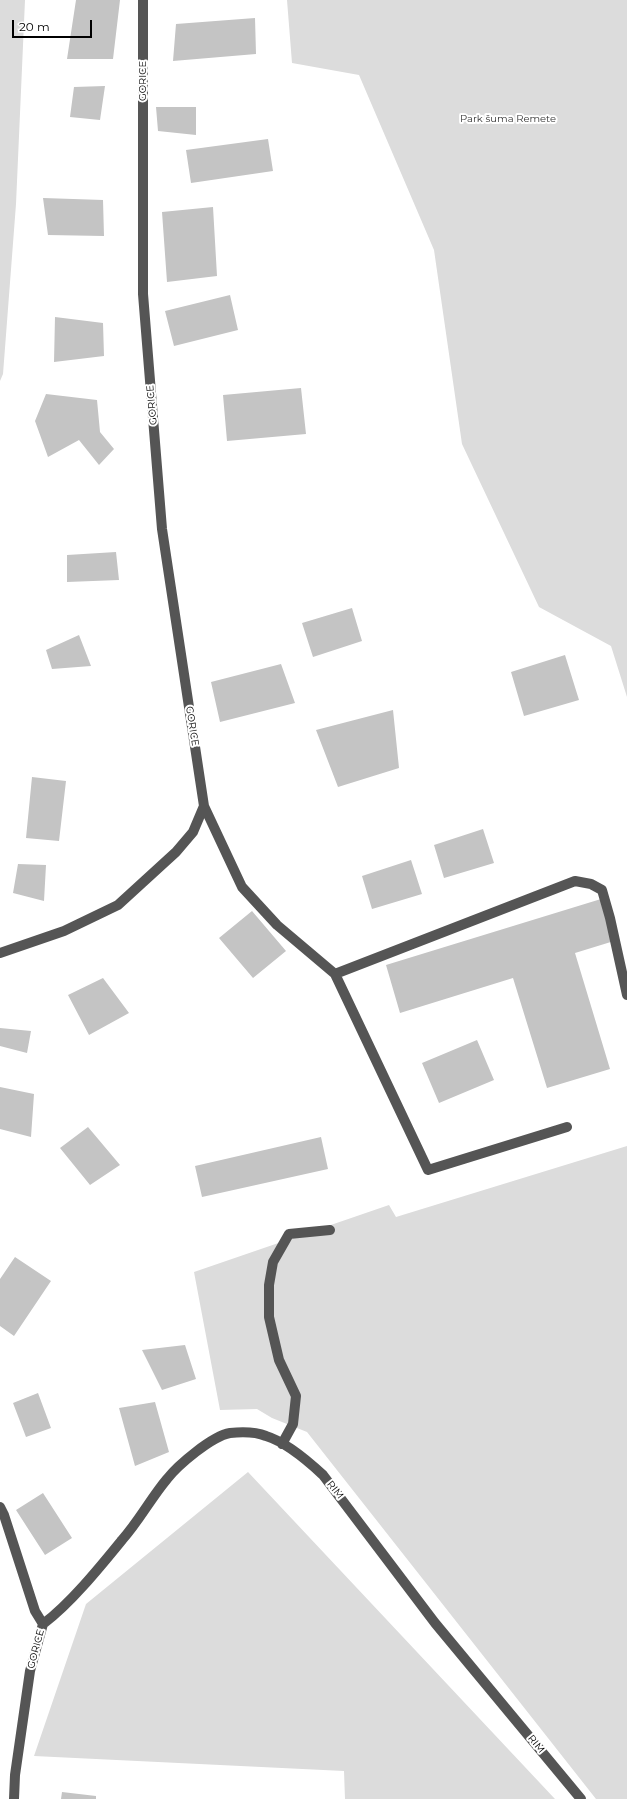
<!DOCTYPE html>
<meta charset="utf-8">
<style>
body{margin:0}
#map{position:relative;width:627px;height:1799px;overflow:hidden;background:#fff;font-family:Montserrat,sans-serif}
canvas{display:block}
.scale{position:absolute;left:12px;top:20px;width:80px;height:18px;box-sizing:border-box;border:2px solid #000;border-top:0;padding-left:5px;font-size:12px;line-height:14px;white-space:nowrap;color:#000;-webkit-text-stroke:3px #fff;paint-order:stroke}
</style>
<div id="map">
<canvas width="627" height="1799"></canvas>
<div class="scale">20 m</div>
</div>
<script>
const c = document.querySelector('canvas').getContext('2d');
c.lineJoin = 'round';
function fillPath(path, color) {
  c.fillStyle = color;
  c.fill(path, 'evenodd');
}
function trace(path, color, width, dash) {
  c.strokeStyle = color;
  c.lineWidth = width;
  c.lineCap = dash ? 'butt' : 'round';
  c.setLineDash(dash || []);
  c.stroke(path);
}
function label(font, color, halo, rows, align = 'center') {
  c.font = font + ' Montserrat,sans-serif';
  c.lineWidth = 4;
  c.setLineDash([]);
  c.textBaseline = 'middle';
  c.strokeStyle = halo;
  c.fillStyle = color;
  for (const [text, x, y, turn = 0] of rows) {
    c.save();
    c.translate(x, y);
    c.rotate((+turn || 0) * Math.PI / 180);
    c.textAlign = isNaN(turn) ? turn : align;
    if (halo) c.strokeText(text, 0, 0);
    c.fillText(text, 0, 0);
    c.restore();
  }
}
const green = new Path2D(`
 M0,0H25L16,204L3,374L0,381Z
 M287,0H627V697L611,646L539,607L462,444L434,250L359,75L292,63Z
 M627,1146V1799H596L307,1432L272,1418L257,1409L220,1410L194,1272L389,1205L396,1217Z
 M248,1472L555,1799H345L344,1771L34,1756L86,1604Z`);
const building = new Path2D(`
 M76,0H120L113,59H67Z
 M255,18L256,54L173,61L176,24Z
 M105,86L100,120L70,117L74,87Z
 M156,107H196V135L158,131Z
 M268,139L273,171L191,183L186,150Z
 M43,198L103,200L104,236L48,235Z
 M213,207L217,276L167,282L162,212Z
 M230,295L238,330L174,346L165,311Z
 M55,317L103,323L104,356L54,362Z
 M301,388L306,434L227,441L223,395Z
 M46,394L97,400L100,432L114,449L99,465L79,440L48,457L35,421Z
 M116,552L119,580L67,582V555Z
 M352,608L362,641L313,657L302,623Z
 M79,635L91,666L52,669L46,650Z
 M565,655L579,700L524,716L511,672Z
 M281,664L295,703L220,722L211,682Z
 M393,710L399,768L338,787L316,730Z
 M32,777L66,781L59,841L26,838Z
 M483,829L494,863L444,878L434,845Z
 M411,860L422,894L372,909L362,876Z
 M18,864L46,865L44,901L13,893Z
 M601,899L614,941L575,953L610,1069L547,1088L513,978L400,1013L386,965Z
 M252,911L286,951L253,978L219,938Z
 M103,978L129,1013L89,1035L68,995Z
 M0,1028L31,1031L27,1053L0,1046Z
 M477,1040L494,1080L439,1103L422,1063Z
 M0,1087L34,1094L31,1137L0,1129Z
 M88,1127L120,1165L90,1185L60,1148Z
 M321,1137L328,1169L202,1197L195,1166Z
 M15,1257L51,1281L14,1336L0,1326V1279Z
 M185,1345L196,1379L162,1390L142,1350Z
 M38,1393L51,1428L26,1437L13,1403Z
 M155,1402L169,1452L135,1466L119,1408Z
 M43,1493L72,1538L45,1555L16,1510Z
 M62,1792L96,1796V1799H61Z`);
const minor = new Path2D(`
 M204,806L242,887L277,925L335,974L428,1170L567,1127
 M0,953L64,931L118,905L176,852L193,832L204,806L162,529L143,294V0
 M335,974L575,881L591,884L602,890L610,918L627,995
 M282,1444L293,1424L296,1396L279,1360L269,1317V1285L273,1262L289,1234L330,1230
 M0,1507L4,1515L35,1611L43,1624L30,1671L15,1775L14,1799
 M43,1624C70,1604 100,1567 122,1540C139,1521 151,1498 167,1479C178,1465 212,1436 230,1433C240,1432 256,1432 266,1436C286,1442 308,1461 323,1475L435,1623L581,1799`);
const streetNames = [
 ["GORICE",143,81,-90],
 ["GORICE",152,405,-95],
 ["GORICE",192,726,81],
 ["RIM",335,1490,52],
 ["GORICE",36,1649,-75],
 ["RIM",536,1744,50]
];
const parkNames = [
 ["Park šuma Remete",508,119]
];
fillPath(green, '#dcdcdc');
fillPath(building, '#c4c4c4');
trace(minor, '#555', 10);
label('10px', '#000', '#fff', streetNames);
label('10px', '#333', '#fff', parkNames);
</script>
